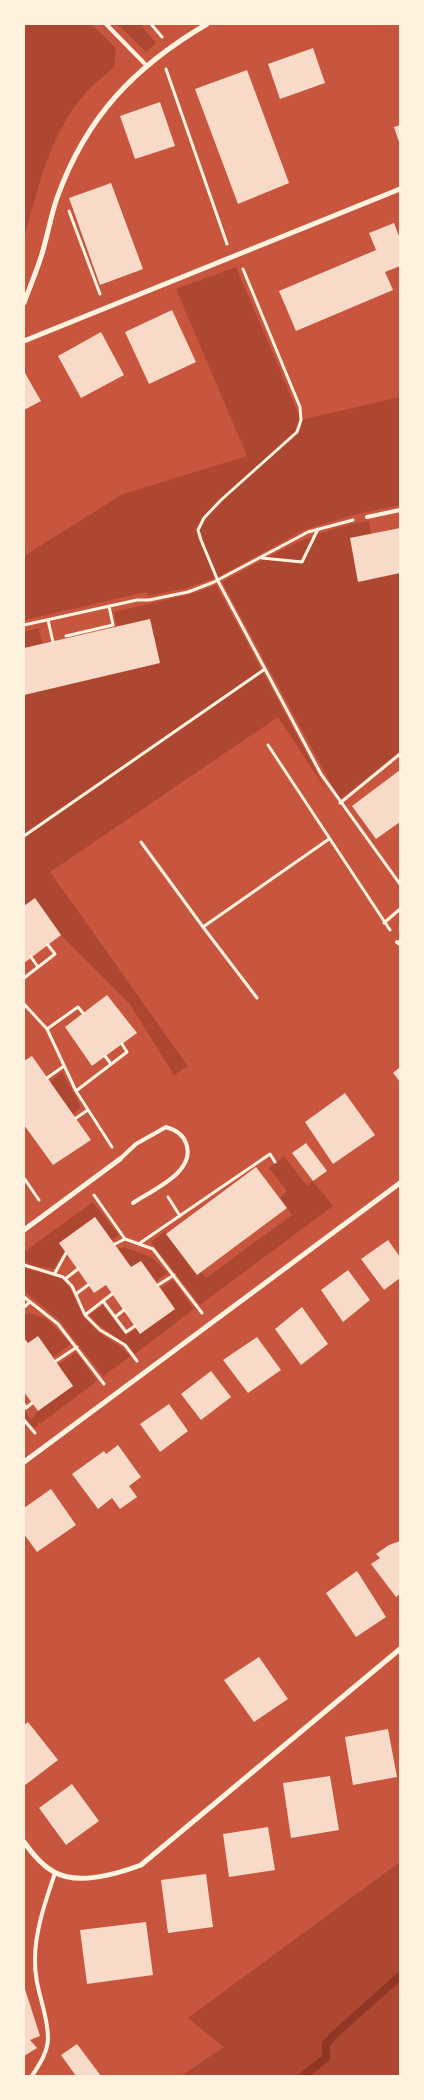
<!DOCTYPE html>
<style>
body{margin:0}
#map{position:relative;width:424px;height:2100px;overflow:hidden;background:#c8553d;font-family:Manrope,sans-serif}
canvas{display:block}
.frame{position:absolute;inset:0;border:25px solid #fff3e0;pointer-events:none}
</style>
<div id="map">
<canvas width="424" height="2100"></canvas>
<div class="frame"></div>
</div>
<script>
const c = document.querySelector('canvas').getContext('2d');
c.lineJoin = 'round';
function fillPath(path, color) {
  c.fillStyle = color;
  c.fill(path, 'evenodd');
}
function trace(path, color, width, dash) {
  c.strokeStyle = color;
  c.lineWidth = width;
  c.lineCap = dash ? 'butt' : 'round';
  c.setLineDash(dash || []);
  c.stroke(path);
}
const green = new Path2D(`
 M24,24H91L116,48L114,67C104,76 92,85 83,96C49,136 38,189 24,238Z
 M117,24H140L156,43L146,52Z
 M236,267L301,420L400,397V505L353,515L306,529L220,576L187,588L148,596L146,592L24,620V556L123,494L247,456L176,289Z
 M369,521L371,533L350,538L358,581L400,573V751L340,800L222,582C273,555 310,530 369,521Z
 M216,585L328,793L278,717L50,872L188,1066L174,1075L129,1003L61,935L35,898L24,906V695L160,663L150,619L117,626L114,612L195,593Z
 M38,628L43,644L24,648V632Z
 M62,1072L81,1107L73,1114L50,1082Z
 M284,1156L307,1186L313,1181L333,1206L200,1305L151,1242L165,1231L197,1275L201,1272L206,1278L292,1215L280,1198L287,1191L269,1168Z
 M93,1202L119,1235L111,1240L95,1217L59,1243L65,1251L53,1269L31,1265L24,1261V1252Z
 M124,1247L151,1257L168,1273L156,1281L141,1261L131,1267L118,1249Z
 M24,1267C35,1273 49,1271 60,1278C75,1288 77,1310 89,1323C101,1337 119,1343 131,1356L103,1376L60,1321L24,1291Z
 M173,1280L194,1309L135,1354C122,1337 102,1331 89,1315L103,1305L126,1336L137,1328L140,1333L175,1309L161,1288Z
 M29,1313L46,1318L71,1344L53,1357L38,1336L28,1343L24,1338V1315Z
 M76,1352L97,1381L41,1423H37L38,1425L34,1428L24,1417V1409L32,1421C33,1410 64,1393 73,1386L58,1365Z
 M400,1862V2076H181L224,2047L188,2018Z`);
const stream = new Path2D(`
 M303,2076L326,2058V2044L334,2035L400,1976`);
const building = new Path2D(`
 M313,48L325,83L280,99L268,64Z
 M247,70L289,183L238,204L195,89Z
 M160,102L175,146L135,159L120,116Z
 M400,125V145L394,127Z
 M111,183L143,269L100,285L69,198Z
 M394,223L400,239V266L385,272L393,290L296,331L279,291L376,250L369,233Z
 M172,310L196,362L149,384L125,332Z
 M101,332L124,375L81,398L58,356Z
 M25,373L41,401L24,410V374Z
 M400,528V573L358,582L350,538Z
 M150,619L160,663L24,695V648Z
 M400,770V822L376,839L352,806Z
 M35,898L61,935L24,963V906Z
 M107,995L137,1033L92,1066L65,1027Z
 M32,1056L91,1140L53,1165L24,1125V1061Z
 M400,1067V1082L393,1073Z
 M345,1093L375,1135L333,1164L305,1122Z
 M306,1143L327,1171L313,1181L292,1153Z
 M256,1167L287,1208L197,1275L166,1234Z
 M95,1217L131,1267L141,1261L175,1309L140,1334L106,1285L94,1293L59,1243Z
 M388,1240L400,1257V1278L384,1290L361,1259Z
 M348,1270L370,1300L343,1322L321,1290Z
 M302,1307L328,1344L301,1365L275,1329Z
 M38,1336L73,1386L38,1411L24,1392V1338L28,1343Z
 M257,1337L281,1370L248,1393L223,1360Z
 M211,1371L231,1397L201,1420L181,1394Z
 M169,1404L188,1431L160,1452L140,1424Z
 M118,1445L141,1477L129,1486L137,1497L120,1509L112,1498L98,1509L72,1474L104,1451L106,1454Z
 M51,1489L76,1525L37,1552L24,1534V1508Z
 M400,1541V1594L396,1597L371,1564L380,1558L376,1554L389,1545Z
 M357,1571L386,1617L356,1637L326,1593Z
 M259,1657L288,1699L254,1722L224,1680Z
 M28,1722L58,1760L24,1786V1725Z
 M388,1729L397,1777L353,1785L345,1737Z
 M330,1776L339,1830L291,1838L283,1783Z
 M72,1784L99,1821L66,1845L39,1808Z
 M268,1827L275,1870L229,1877L223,1834Z
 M206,1874L213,1927L168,1933L161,1880Z
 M146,1922L153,1975L87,1984L80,1930Z
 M24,1986L40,2036L30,2040L37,2048L24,2056Z
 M77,2044L101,2076H76L61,2055Z`);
const path = new Path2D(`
 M151,24L162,37
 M166,69L227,244
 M69,211L100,294
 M243,269L300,407L301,420L297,432L221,500L204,518L198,530L201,540L218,581L321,774L400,884
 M262,558L302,562L318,529
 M48,620L53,642
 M24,625L137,600H149L188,592L214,582L308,532L353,520
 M66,636L113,625L109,606
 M268,745L390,930
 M340,803L400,754
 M24,836L265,669
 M141,842L203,927
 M384,923L400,909
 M31,957L38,967
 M24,978L55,954L48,945
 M257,998L203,927L329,839
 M24,1004L47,1029L76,1091L112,1147
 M47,1029L78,1007L83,1013
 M105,1056L111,1064
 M47,1078L64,1066
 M76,1091L127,1052L122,1044
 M76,1118L88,1110
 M24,1178L39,1200
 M94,1195L125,1239L153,1249L202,1313
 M168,1197L180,1216
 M140,1243L270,1154L275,1162
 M115,1244L125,1239
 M24,1265L63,1277L72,1286L85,1315L100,1330L125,1345L137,1361
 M55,1273L66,1253
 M65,1279L78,1269
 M158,1285L174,1275
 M76,1294L88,1285
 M24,1297L58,1324L104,1384
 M103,1301L126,1332L135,1326
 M24,1307L30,1302
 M85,1315L112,1294
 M115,1317L124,1310
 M56,1361L77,1347
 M24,1404L26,1408L32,1403
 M24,1420L35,1433`);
const service = new Path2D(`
 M106,24L146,65
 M367,517L400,510
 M397,942L400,944
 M120,1159L136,1144L166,1127C176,1130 183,1134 186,1143C197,1172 152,1190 133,1203
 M32,2076C39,2065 48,2052 48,2038C48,2012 34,1988 35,1959C35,1930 46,1900 55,1873`);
const minor = new Path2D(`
 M24,303C29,289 35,275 40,260C47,240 50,218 57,198C86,117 134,67 207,24
 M24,341L400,189
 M24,1230L120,1159
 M24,1462L400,1183
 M24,1842C31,1852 43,1866 54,1872C79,1886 117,1874 141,1865L400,1649`);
fillPath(green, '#ae4732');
trace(stream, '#8f3625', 8);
fillPath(building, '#f7dbc8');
trace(path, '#fff3e0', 3);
trace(service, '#fff3e0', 4);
trace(minor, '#fff3e0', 5);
</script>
